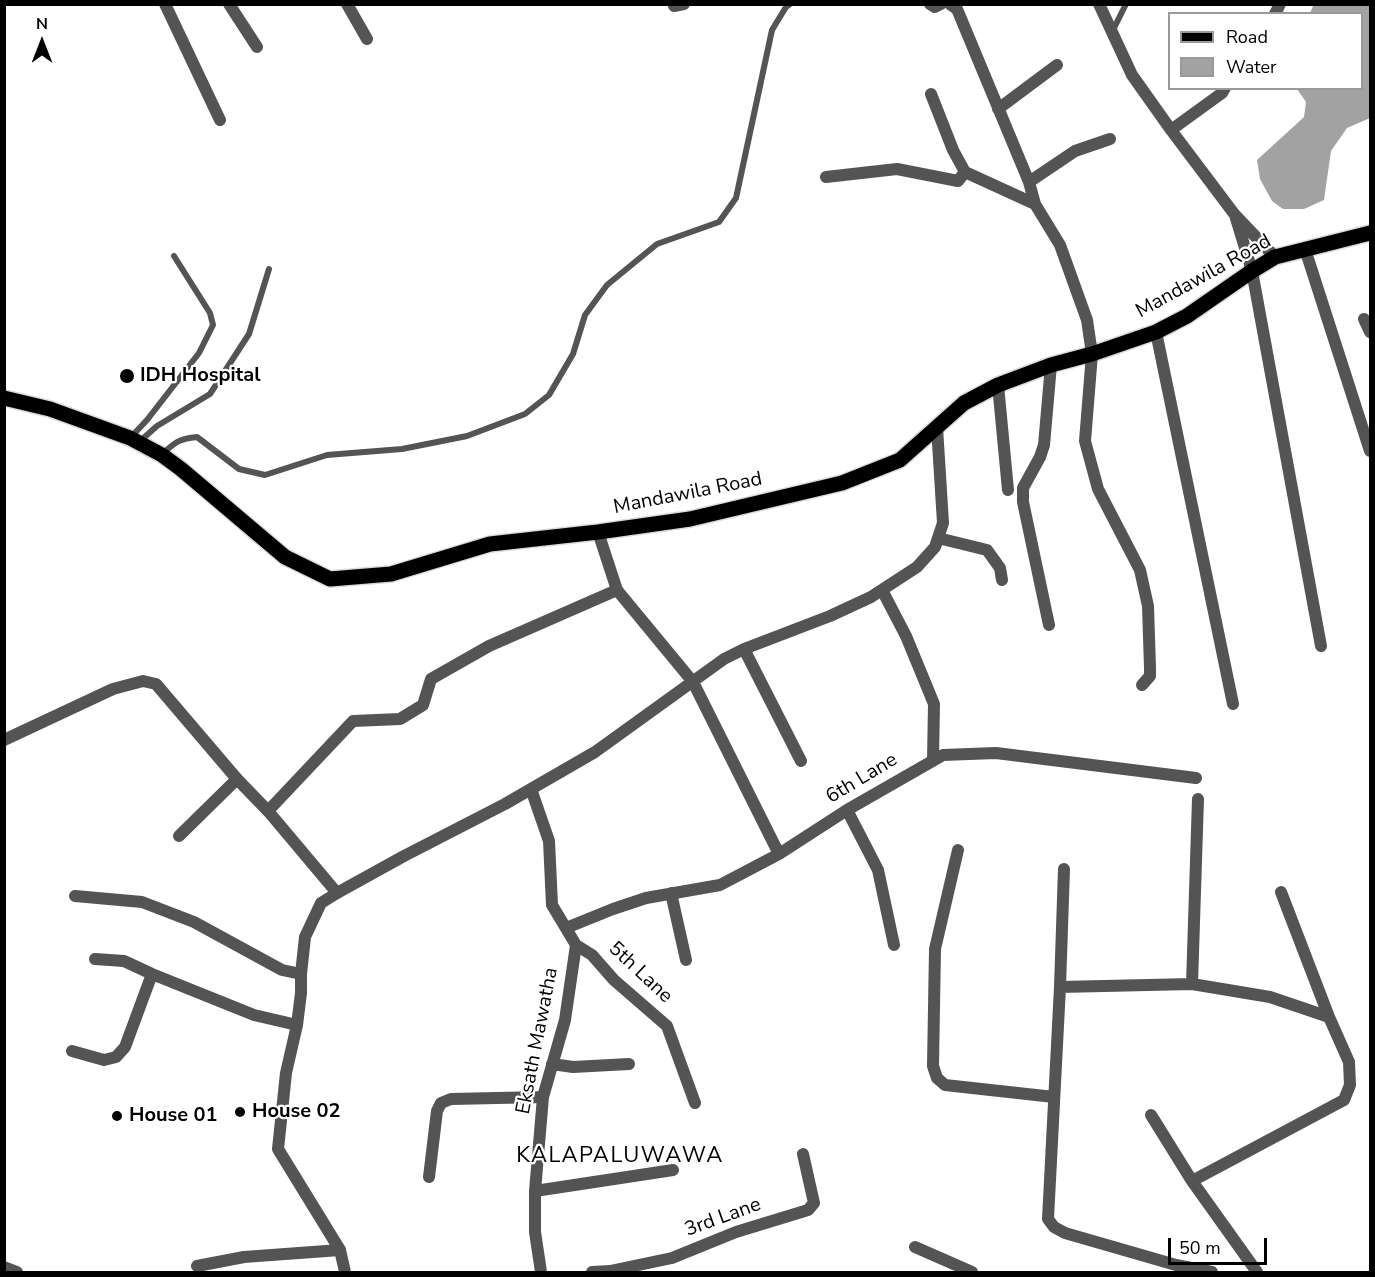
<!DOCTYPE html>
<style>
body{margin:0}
#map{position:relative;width:1375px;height:1277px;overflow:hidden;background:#fff;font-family:"Nunito Sans",sans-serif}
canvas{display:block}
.frame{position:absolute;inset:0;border:6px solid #000;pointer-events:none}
.legend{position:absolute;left:1168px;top:12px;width:195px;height:78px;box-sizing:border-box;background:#fff;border:2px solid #999;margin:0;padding:8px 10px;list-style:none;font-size:18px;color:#000}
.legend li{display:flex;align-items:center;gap:12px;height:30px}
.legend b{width:30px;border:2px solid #999}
.north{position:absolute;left:12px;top:12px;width:60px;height:60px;-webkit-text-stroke:4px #fff;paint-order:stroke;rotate:0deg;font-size:16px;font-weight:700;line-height:24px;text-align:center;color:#000}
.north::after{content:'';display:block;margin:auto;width:21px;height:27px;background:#000;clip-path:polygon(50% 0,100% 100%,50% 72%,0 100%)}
.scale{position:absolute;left:1168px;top:1238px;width:99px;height:27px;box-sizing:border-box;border:3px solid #000;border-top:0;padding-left:8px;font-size:18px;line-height:21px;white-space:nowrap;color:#000;-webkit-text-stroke:4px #fff;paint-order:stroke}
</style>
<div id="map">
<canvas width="1375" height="1277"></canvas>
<div class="frame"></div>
<ul class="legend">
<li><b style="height:8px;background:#000"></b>Road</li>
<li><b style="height:16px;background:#a2a2a2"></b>Water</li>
</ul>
<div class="north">N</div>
<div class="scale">50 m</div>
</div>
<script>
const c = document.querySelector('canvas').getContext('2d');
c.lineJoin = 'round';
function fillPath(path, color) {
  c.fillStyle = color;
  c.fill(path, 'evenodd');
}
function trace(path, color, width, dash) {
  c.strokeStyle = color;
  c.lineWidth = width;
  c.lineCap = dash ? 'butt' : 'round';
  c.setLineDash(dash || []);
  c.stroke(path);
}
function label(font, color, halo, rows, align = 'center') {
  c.font = font + ' "Nunito Sans",sans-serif';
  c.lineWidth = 4.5;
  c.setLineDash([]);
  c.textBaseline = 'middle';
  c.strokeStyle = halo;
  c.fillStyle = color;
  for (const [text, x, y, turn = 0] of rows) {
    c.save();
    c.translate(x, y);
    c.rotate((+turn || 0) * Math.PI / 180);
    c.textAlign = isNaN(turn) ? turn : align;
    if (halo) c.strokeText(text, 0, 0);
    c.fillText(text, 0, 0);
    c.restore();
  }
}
const water = new Path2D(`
 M1314,4L1370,5V118L1347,128L1331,151L1324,200L1304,209H1283L1272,201L1260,179L1257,160L1304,117L1306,102L1297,89L1362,88V14L1310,13Z`);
const service = new Path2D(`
 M1112,32L1126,4
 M131,437L147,420L199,353L213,325L210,313L174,256
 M139,442L157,426L210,394L249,334L269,269
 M162,454C176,442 178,439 197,437L239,469L265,475L327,455L402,449L467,436L525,414L549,395L573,354L585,315L607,285L657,244L719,222L736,198L772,30L786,7L790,4`);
const minor = new Path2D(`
 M165,4L220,120
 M229,4L257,47
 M347,4L367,39
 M930,4L935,7L941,4
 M950,4L957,9L1029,182L1035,204L1060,245L1087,320L1092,354L1085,441L1098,489L1140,570L1148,606L1150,668V676L1142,685
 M1099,4L1132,75L1171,130L1235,215L1275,257
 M674,6L684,4
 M1275,14L1280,4
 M931,94L953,150L965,172
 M998,109L1057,65
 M1171,130L1222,93L1225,88
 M826,177L897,169L958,181L965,172L1035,204
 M1029,182L1075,151L1110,139
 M1235,215L1252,271L1321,646
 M1305,249L1370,451
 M1364,319L1370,332
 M1156,332L1233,704
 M998,385L1008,490
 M598,532L617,590L693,682L779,854
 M938,538L987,550L1000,568L1002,580
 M882,590L906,636L934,704L933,760
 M1049,625L1023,502V488L1040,457L1044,445L1051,365
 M744,649L801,761
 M531,789L549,841L552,905L576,945L565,1020L543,1097L535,1191V1232L541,1272
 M847,810L878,870L894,945
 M268,811L353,721L400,719L423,705L431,679L489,646L617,590
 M179,836L237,779
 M958,850L935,949L933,1066L937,1078L945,1085L1054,1097
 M1064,869L1060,987L1048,1219L1054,1227L1065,1233L1176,1265L1212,1272
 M337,893L404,856L505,804L595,752L724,659L744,649L830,616L871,597L917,567L935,547L943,523L937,427
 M671,893L686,960
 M75,896L142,902L194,922L282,970L301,974
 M566,928L613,909L646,898L720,885L779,854L847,810L943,755L996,753L1196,778
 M576,945L592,955L614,980L667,1026L695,1103
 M95,959L124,961L152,974L254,1015L297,1025
 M1192,984L1198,799
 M1060,987L1192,984L1270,997L1329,1017
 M72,1051L104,1060L116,1057L125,1047L152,974
 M552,1064L573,1067L629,1064
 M1151,1115L1192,1181
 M429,1177L437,1111L441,1103L451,1099L543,1097
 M535,1191L673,1170
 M915,1247L972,1272
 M197,1266L244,1257L340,1250
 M4,1267L17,1272
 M592,1272L610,1271L672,1258L736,1232L808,1210L814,1203L803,1154
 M1257,1272L1192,1181L1344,1100L1350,1085L1349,1062L1329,1017L1281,892`);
const tertiary = new Path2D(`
 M4,740L113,689L143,681L156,684L237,779L268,811L337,893L321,903L305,937L301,974V993L297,1025L286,1073L278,1149L340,1250L345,1272`);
const primary = new Path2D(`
 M4,398L50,409L130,438L162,455L181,469L285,557L330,579L391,574L490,544L598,532L690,519L842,483L900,460L964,403L998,385L1051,365L1092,354L1156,332L1187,316L1252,271L1275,257L1370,233`);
const markers = [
 [127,376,8,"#000"],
 [240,1112,6,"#000"],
 [117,1116,6,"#000"]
];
const streetNames = [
 ["Mandawila Road",1204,277,-29],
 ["Mandawila Road",688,494,-11],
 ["6th Lane",862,779,-31],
 ["5th Lane",640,973,43],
 ["Eksath Mawatha",538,1041,-79],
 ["3rd Lane",723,1218,-20]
];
const poiNames = [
 ["IDH Hospital",140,376],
 ["House 02",252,1112],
 ["House 01",129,1116]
];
const quarterNames = [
 ["KALAPALUWAWA",620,1157]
];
fillPath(water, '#a2a2a2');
trace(primary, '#dbdbdb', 18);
trace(service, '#545454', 6);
trace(minor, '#545454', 12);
trace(tertiary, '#545454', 12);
trace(primary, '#000', 15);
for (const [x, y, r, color] of markers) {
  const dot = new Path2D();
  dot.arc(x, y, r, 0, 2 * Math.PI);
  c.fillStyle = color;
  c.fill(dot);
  trace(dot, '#fff', 2);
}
label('20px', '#000', '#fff', streetNames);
label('bold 20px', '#000', '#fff', poiNames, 'left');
c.letterSpacing = '1.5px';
label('22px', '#000', '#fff', quarterNames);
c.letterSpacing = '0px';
</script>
